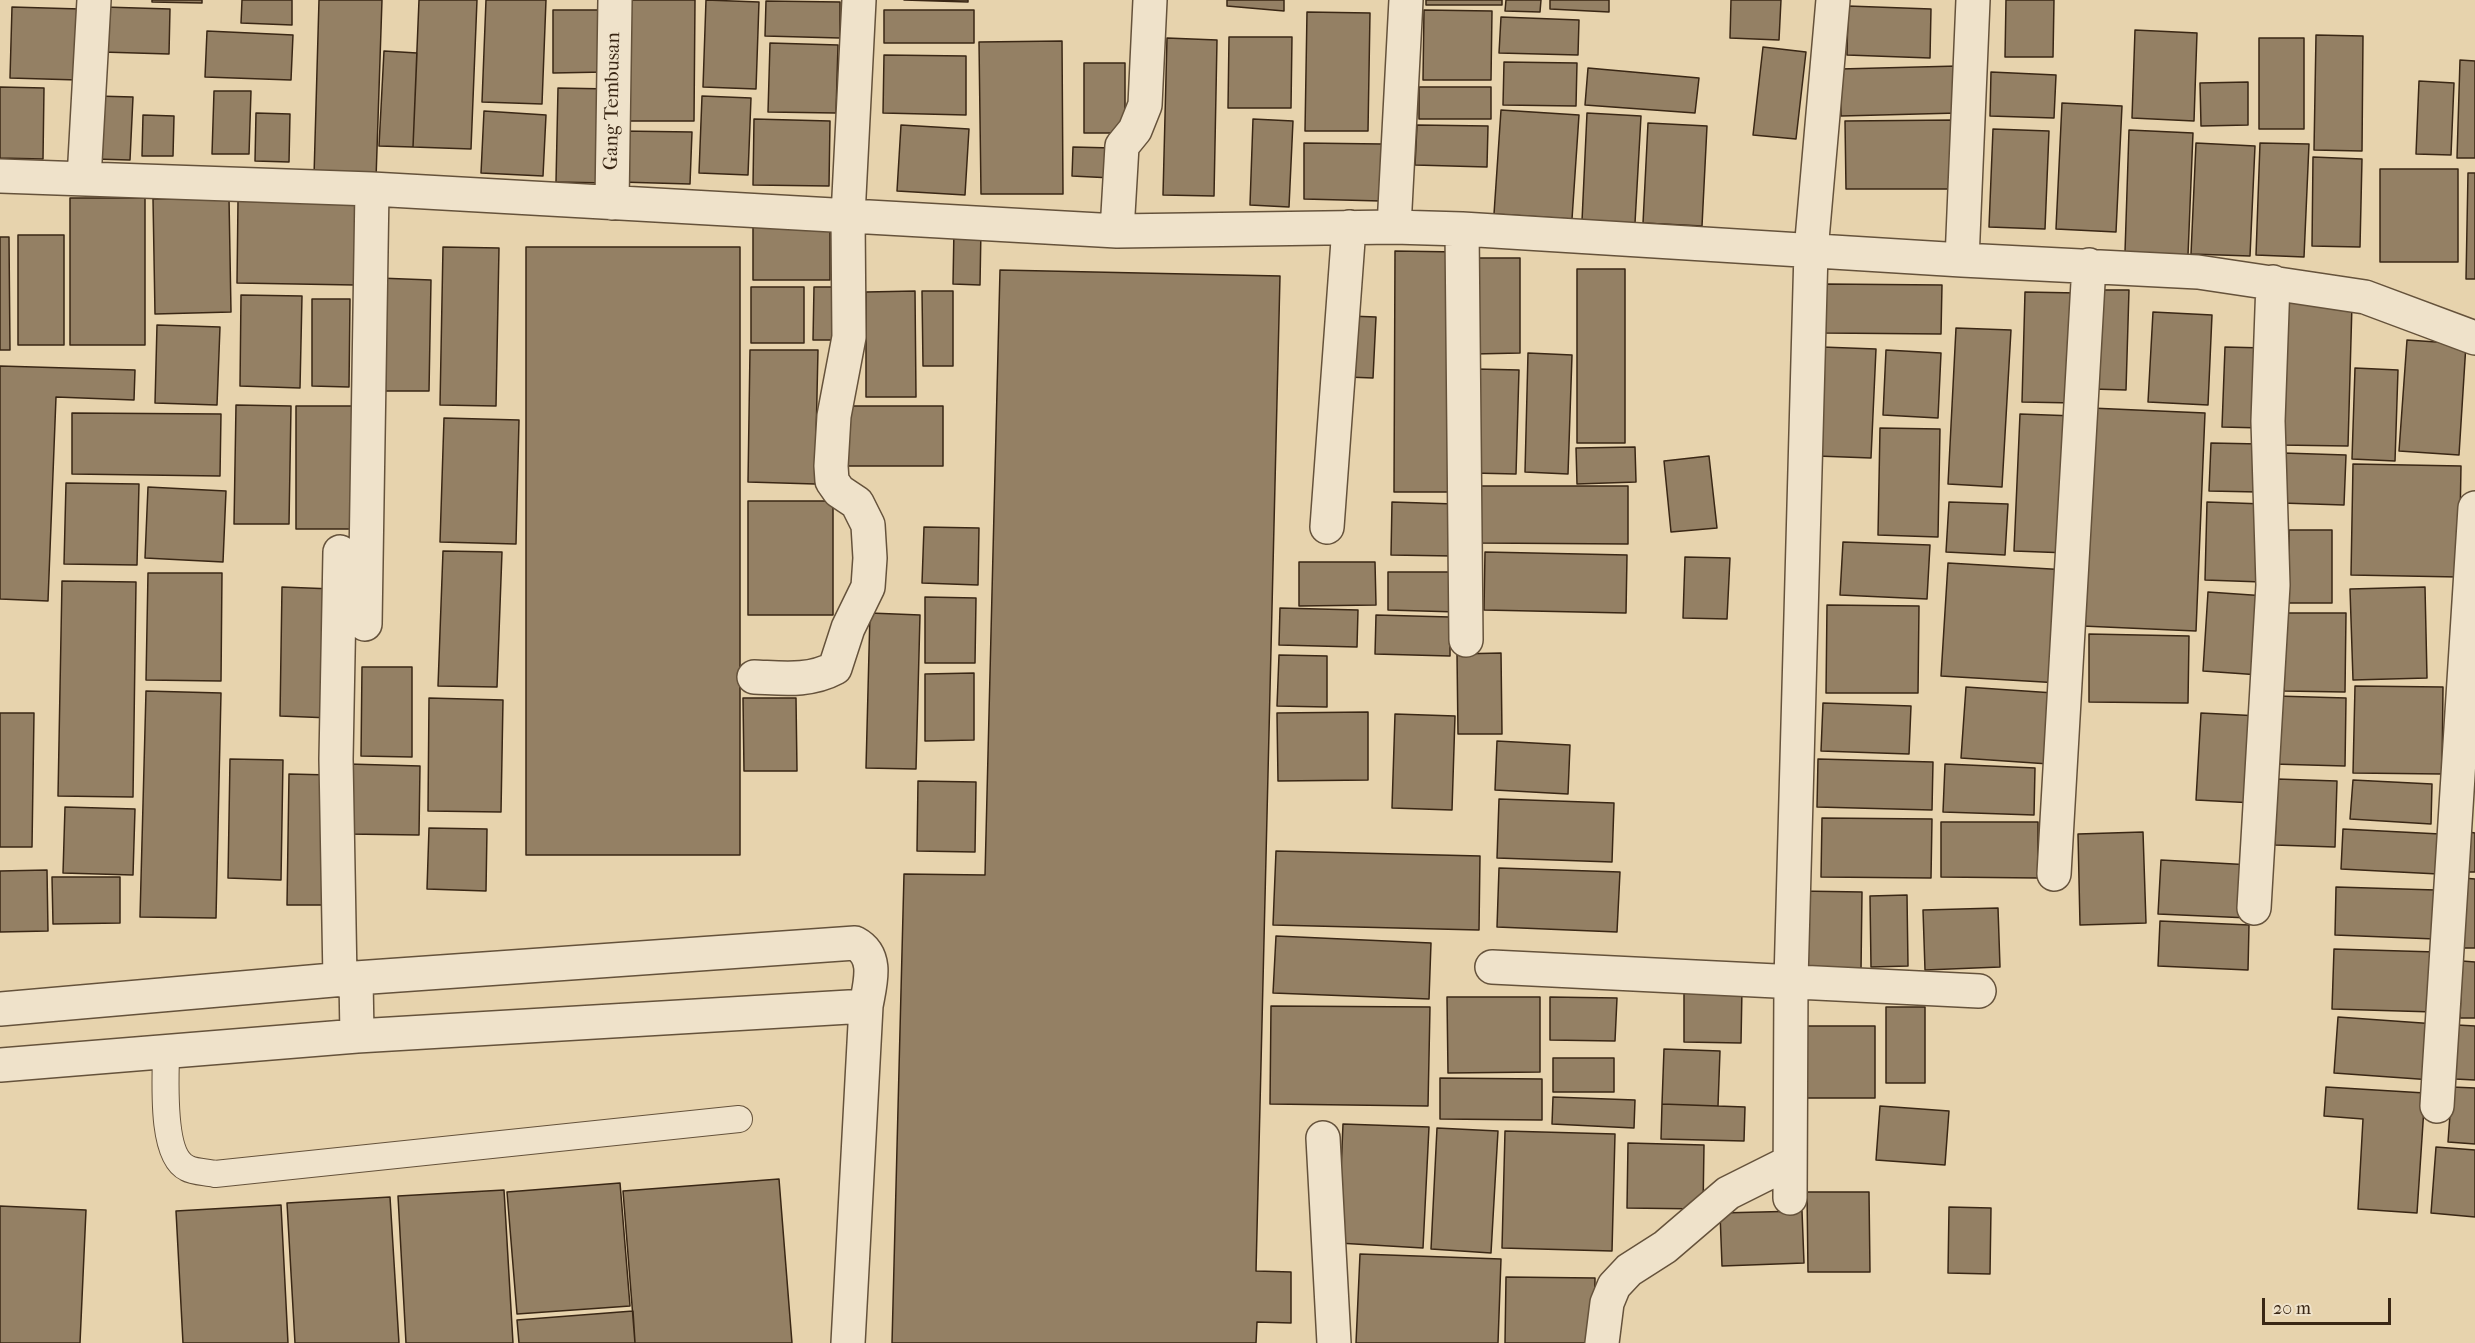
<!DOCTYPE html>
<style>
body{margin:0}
#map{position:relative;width:2475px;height:1343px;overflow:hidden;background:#e7d3ad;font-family:"IM FELL French Canon",serif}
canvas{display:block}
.scale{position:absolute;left:2262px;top:1298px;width:129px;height:27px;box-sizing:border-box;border:3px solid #3a2715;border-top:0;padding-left:8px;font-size:18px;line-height:21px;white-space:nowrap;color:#3a2715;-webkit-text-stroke:4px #efe2ca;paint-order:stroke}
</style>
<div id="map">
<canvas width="2475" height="1343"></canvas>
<div class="scale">20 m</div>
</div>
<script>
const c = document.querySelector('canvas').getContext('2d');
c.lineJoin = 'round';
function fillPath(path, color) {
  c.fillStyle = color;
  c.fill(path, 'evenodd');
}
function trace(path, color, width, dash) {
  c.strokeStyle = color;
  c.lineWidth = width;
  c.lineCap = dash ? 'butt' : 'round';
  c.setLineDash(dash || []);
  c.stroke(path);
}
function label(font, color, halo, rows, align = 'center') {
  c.font = font + ' "IM FELL French Canon",serif';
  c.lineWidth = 6;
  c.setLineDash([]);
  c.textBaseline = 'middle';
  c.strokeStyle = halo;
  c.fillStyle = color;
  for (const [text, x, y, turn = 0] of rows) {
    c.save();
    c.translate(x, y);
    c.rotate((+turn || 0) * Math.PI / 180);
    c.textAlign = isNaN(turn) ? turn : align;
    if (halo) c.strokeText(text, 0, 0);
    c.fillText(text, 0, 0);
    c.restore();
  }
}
const building = new Path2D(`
 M152,0H202V3L152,2Z
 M242,0H292V25L241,23Z
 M319,0H382L376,179L314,176Z
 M419,0H477L471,149L413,147Z
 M486,0H546L542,104L482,102Z
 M627,0H695L694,121H625Z
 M706,0L759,2L756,89L703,87Z
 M904,0H968V2Z
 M1227,0H1284V11L1227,6Z
 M1426,0H1502V5H1426Z
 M1506,0H1541L1540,12L1505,11Z
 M1550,0H1609V12L1550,9Z
 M1731,0H1781L1779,40L1730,38Z
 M2006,0H2054L2053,57H2005Z
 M766,1L840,2V38L765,36Z
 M1848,6L1931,9L1930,58L1847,55Z
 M12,7L80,9L78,80L10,78Z
 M104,7L170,9L169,54L102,52Z
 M553,10H604L605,72L553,73Z
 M884,10H974V43H884Z
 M1424,10L1492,11L1491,80H1423Z
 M1307,12L1370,13L1368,131H1305Z
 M1501,17L1579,20L1578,55L1499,53Z
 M2135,30L2197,33L2194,121L2132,118Z
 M207,31L293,35L291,80L205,77Z
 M2316,35L2363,36L2362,151L2314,150Z
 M1229,37H1292L1291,108H1228Z
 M1167,38L1217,40L1214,196L1163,195Z
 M2259,38H2304V129H2259Z
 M1062,41L1063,194H981L979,42Z
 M770,43L838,45L836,113L768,112Z
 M1763,47L1806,52L1796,139L1753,135Z
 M384,51L417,53L413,147L379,146Z
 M884,55L966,56V115L883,113Z
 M2460,60L2475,61V158H2457Z
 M1504,62L1577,63L1576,106L1503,105Z
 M1084,63H1125V133H1084Z
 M1958,66V113L1841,116L1840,69Z
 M1588,68L1699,78L1695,113L1585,105Z
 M1991,72L2056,75L2054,118L1990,116Z
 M2419,81L2454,83L2451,155L2416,154Z
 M2248,82V125L2201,126L2200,83Z
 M0,87L44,88L43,159L0,158Z
 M1419,87H1491V119H1419Z
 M558,88L610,89L607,183L556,182Z
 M214,91H251L249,154H212Z
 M96,96L133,97L130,160L94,159Z
 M702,96L751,98L748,175L699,173Z
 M2062,103L2122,106L2116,232L2056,229Z
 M1501,110L1579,115L1572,219L1494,214Z
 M484,111L546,115L543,176L481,173Z
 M256,113L290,114L289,162L255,161Z
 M1587,113L1641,116L1635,223L1582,221Z
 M143,115L174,116L173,156H142Z
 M754,119L830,121L829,186L753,185Z
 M1253,119L1293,121L1289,207L1250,205Z
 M1955,120L1956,189H1846L1845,121Z
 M1648,123L1707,126L1702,226L1643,223Z
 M901,125L969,129L965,195L897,191Z
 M1417,125L1488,126L1487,167L1415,165Z
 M1993,129L2049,131L2045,229L1989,227Z
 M2129,130L2193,133L2188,255L2125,252Z
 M621,131L692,132L690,184L620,182Z
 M1304,143L1382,144L1381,201L1304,199Z
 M2196,143L2255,146L2250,256L2191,254Z
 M2260,143L2309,144L2304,257L2256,255Z
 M1073,147L1113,148L1112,178L1072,176Z
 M2313,157L2362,159L2360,247L2312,246Z
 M2380,169H2458V262H2380Z
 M2468,173H2475V279H2466Z
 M70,198H145V345H70Z
 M229,198L231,312L155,314L153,199Z
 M238,201L357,204L355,285L237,283Z
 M753,224H830V280H753Z
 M954,228H981L980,285L953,284Z
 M18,235H64V345H18Z
 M0,237H9L10,350H0Z
 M443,247L499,248L496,406L440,405Z
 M526,247H740V855H526Z
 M1395,251L1458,252V492H1394Z
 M1473,258H1520V353L1474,354Z
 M1577,269H1625V443H1577Z
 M1000,270L1280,276L1256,1271L1291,1272V1323L1257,1322L1256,1343H892L904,874L985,875Z
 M379,278L431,280L429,391H376Z
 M1825,284L1942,285L1941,334L1825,333Z
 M751,287H804V343H751Z
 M814,287H843V340H813Z
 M2096,290H2129L2126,390L2093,389Z
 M915,291L916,397H866V292Z
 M922,291H953V366H923Z
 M2025,292L2078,293L2075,403L2022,402Z
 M241,295L302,296L300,388L240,386Z
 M312,299H350L349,387L312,386Z
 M2283,302L2352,304L2348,446L2280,445Z
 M2153,312L2212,315L2208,405L2148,402Z
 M1349,316L1376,317L1373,378L1347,377Z
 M157,325L220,327L217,405L155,403Z
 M1956,328L2011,330L2002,487L1948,484Z
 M2407,340L2466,344L2459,455L2399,451Z
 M1822,347L1876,349L1871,458L1817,456Z
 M2225,347L2265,348L2262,428L2222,427Z
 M750,350H818L815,484L748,482Z
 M1886,350L1941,353L1938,418L1883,415Z
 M1528,353L1572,355L1568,474L1525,472Z
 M0,366L135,370L134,400L56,397L48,601L0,599Z
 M2355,368L2398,370L2395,461L2352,459Z
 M1476,369L1519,370L1516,474L1473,473Z
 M236,405L291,406L289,524H234Z
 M296,406H356V529H296Z
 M848,406H943V466H848Z
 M2091,408L2205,413L2196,631L2082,626Z
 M72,413L221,414L220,476L72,474Z
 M2020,414L2075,416L2069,553L2014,551Z
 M444,418L519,420L516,544L440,542Z
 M1880,428L1940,429L1938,537L1878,535Z
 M2211,443L2260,444L2258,492L2209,491Z
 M1635,447L1636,482L1577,484L1576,448Z
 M2283,453L2346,455L2344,505L2281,503Z
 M1709,456L1717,528L1671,532L1664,461Z
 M2353,464L2461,466L2459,577L2351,575Z
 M66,483L139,484L137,565L64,564Z
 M1479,486H1628V544L1479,543Z
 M148,487L226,491L223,562L145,558Z
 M748,501H833V615H748Z
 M1392,502L1455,504L1453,556L1391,555Z
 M1949,502L2008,504L2005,555L1946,552Z
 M2207,502L2264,504L2262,582L2205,580Z
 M924,527L979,528L978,585L922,583Z
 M2289,530H2332V603H2289Z
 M1843,542L1930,545L1927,599L1840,595Z
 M443,551L502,552L497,687L438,686Z
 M1485,552L1627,555L1626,613L1484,610Z
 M1685,557L1730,558L1727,619L1683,618Z
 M1299,562H1375L1376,605L1299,606Z
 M1948,563L2068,570L2060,683L1941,676Z
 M1388,572H1458L1457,612L1388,610Z
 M148,573H222L221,681L146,680Z
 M62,581L136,582L133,797L58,796Z
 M282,587L333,589L331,718L280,716Z
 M2425,587L2427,678L2353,680L2350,589Z
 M2208,592L2266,596L2260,675L2203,671Z
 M925,597L976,598L975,663H925Z
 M1827,605L1919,606L1918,693H1826Z
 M1280,608L1358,610L1357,647L1279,645Z
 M870,613L920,615L916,769L866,768Z
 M2286,613H2346L2345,692L2284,691Z
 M1376,615L1450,617V656L1375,654Z
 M2089,634L2189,636L2188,703L2089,702Z
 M1501,653L1502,734H1458L1457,654Z
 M1279,655L1327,656V707L1277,706Z
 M362,667H412V757L361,756Z
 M974,673V740L925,741V674Z
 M2355,686L2443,687L2442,774L2353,773Z
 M1966,687L2054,693L2049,764L1961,758Z
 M146,691L221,693L216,918L140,917Z
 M2276,696L2346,698L2345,766L2273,764Z
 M429,698L503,700L501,812L428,811Z
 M743,698H796L797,771H744Z
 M1823,703L1911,706L1909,754L1821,751Z
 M1368,712V780L1278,781L1277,713Z
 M0,713H34L32,847H0Z
 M2201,713L2260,716L2255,803L2196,800Z
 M1395,714L1455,716L1452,810L1392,808Z
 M1497,741L1570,745L1568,794L1495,790Z
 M230,759L283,760L281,880L228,878Z
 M1818,759L1933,762L1932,810L1817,807Z
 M348,764L420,766L419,835L347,834Z
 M1945,764L2035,768L2034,815L1943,812Z
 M289,774L330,775L328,905H287Z
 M2277,779L2337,781L2335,847L2275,845Z
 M2353,780L2432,784L2431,824L2350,819Z
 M918,781L976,782L975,852L917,851Z
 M1499,799L1614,803L1612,862L1497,858Z
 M65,807L135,809L133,875L63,873Z
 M1822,818L1932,819L1931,878L1821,877Z
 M1941,822H2038V878L1941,877Z
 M429,828L487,829L486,891L427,889Z
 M2343,829L2440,834L2438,874L2341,869Z
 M2143,832L2146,923L2080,925L2078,834Z
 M2469,832L2475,833V872H2467Z
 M1276,851L1480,856L1479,930L1273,925Z
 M2161,860L2252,865L2249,918L2158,914Z
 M1499,868L1620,872L1617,932L1497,927Z
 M47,870L48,931L0,932V871Z
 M52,877H120V923L53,924Z
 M2463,878L2475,879V948H2460Z
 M2336,887L2436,890L2435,939L2335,935Z
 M1799,891L1862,892L1861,971L1799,970Z
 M1907,895L1908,966L1871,967L1870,896Z
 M1998,908L2000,967L1925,970L1923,910Z
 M2160,921L2249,925L2248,970L2158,966Z
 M1276,936L1431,943L1429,999L1273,993Z
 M2334,949L2436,952L2434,1012L2332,1009Z
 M2462,961L2475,962V1018H2460Z
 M1684,987L1742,988L1741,1043L1684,1042Z
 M1447,997H1540V1072L1448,1073Z
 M1550,997L1617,998L1615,1041L1550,1040Z
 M1271,1006L1430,1007L1428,1106L1270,1104Z
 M1886,1007H1925V1083H1886Z
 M2338,1017L2436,1024L2432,1080L2334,1073Z
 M2457,1025L2475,1026V1080L2455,1079Z
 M1803,1026H1875V1098H1803Z
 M1664,1049L1720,1051L1718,1106L1662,1104Z
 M1553,1058H1614V1092H1553Z
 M1440,1078L1542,1079V1120L1440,1119Z
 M2326,1087L2425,1093L2417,1213L2358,1209L2363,1119L2324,1116Z
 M2452,1087L2475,1088V1144L2448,1142Z
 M1553,1097L1635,1100L1634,1128L1552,1124Z
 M1662,1104L1745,1107L1744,1141L1661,1139Z
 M1880,1106L1949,1111L1945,1165L1876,1160Z
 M1343,1124L1429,1127L1423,1248L1338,1243Z
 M1437,1128L1498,1131L1491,1253L1431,1249Z
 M1505,1131L1615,1134L1612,1251L1502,1248Z
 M1628,1143L1704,1145L1703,1209L1627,1208Z
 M2436,1147L2475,1150V1217L2431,1213Z
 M779,1179L792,1343H635L623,1191Z
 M620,1183L630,1306L517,1314L507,1192Z
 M504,1190L513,1343H406L398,1196Z
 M1807,1192H1869L1870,1272H1808Z
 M390,1197L399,1343H295L287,1203Z
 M281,1205L288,1343H183L176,1211Z
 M0,1206L86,1210L80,1343H0Z
 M1949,1207L1991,1208L1990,1274L1948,1273Z
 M1802,1211L1804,1263L1722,1266L1720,1213Z
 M1360,1254L1501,1259L1498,1343H1356Z
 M1506,1277L1595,1278L1594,1343H1505Z
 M633,1311L635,1343H519L517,1320Z`);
const lane = new Path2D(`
 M166,1051C166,1077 160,1155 187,1168C194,1172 206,1172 215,1174L739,1119`);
const street = new Path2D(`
 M0,176L372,189L1117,231L1394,227L1462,229L1962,260L2198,272L2365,297L2475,338
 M84,179L94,0
 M612,203L615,0
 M1394,227L1406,0
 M1462,229L1466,640
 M1117,231L1122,146L1135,130L1145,105L1150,0
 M1962,260L1973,0
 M1327,527L1349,227
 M340,552L336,759L340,980
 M365,624L372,189
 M754,677C782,678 809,682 835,668L848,628L868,587L870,558L868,525L857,503L839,491L832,481L831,466L834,416L849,337L848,216L859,0
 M2054,874L2089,265
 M2254,908L2273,585L2268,421L2273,282
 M1492,967L1979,991
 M356,978L357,1036
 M0,1009L356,978L855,943C879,956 870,983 866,1006L848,1343
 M0,1065L357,1036L866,1006
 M2437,1106L2475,508
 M1323,1138L1334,1343
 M1790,1198L1791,980L1811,251L1833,0
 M1602,1343L1607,1303L1614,1286L1629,1270L1665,1247L1728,1193L1790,1162`);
const streetNames = [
 ["Gang Tembusan",613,101,-89]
];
fillPath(building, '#948064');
trace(building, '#3a2715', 1.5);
trace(lane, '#65523b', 28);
trace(street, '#65523b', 36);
trace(lane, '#efe2ca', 26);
trace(street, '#efe2ca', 33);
label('20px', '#3a2715', '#efe2ca', streetNames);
</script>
